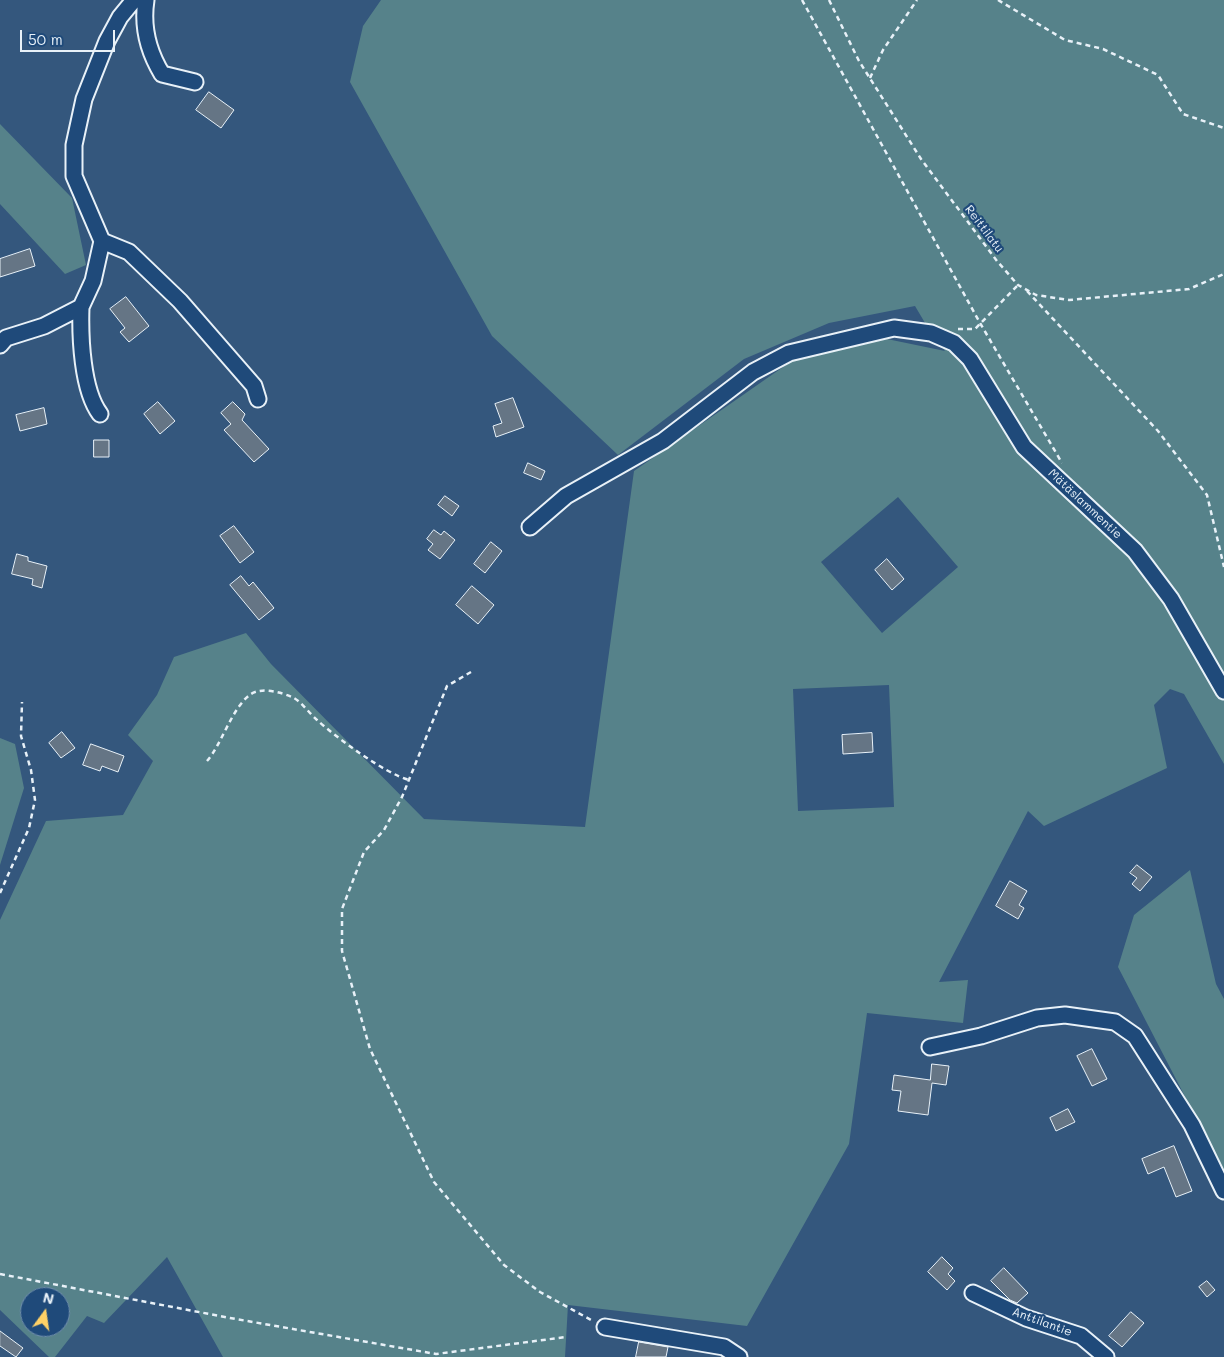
<!DOCTYPE html>
<meta charset="utf-8">
<style>
body{margin:0}
#map{position:relative;width:1224px;height:1357px;overflow:hidden;background:#34577d;font-family:Mali,sans-serif}
canvas{display:block}
.north{position:absolute;left:20px;top:1287px;width:50px;height:50px;box-sizing:border-box;background:#1f4a7a;border:1px solid #6f8dac;border-radius:50%;rotate:14deg;font-size:14px;font-weight:700;line-height:20px;text-align:center;color:#e8f1f8}
.north::after{content:'';display:block;margin:auto;width:18px;height:22px;background:#ffd166;clip-path:polygon(50% 0,100% 100%,50% 72%,0 100%)}
.scale{position:absolute;left:20px;top:30px;width:95px;height:22px;box-sizing:border-box;border:2px solid #e8f1f8;border-top:0;padding-left:6px;font-size:15px;line-height:18px;white-space:nowrap;color:#e8f1f8;-webkit-text-stroke:4px #1f4a7a;paint-order:stroke}
</style>
<div id="map">
<canvas width="1224" height="1357"></canvas>
<div class="north">N</div>
<div class="scale">50 m</div>
</div>
<script>
const c = document.querySelector('canvas').getContext('2d');
c.lineJoin = 'round';
function fillPath(path, color) {
  c.fillStyle = color;
  c.fill(path, 'evenodd');
}
function trace(path, color, width, dash) {
  c.strokeStyle = color;
  c.lineWidth = width;
  c.lineCap = dash ? 'butt' : 'round';
  c.setLineDash(dash || []);
  c.stroke(path);
}
function label(font, color, halo, rows, align = 'center') {
  c.font = font + ' Mali,sans-serif';
  c.lineWidth = 4.5;
  c.setLineDash([]);
  c.textBaseline = 'middle';
  c.strokeStyle = halo;
  c.fillStyle = color;
  for (const [text, x, y, turn = 0] of rows) {
    c.save();
    c.translate(x, y);
    c.rotate((+turn || 0) * Math.PI / 180);
    c.textAlign = isNaN(turn) ? turn : align;
    if (halo) c.strokeText(text, 0, 0);
    c.fillText(text, 0, 0);
    c.restore();
  }
}
const green = new Path2D(`
 M381,0H1224V764L1184,694L1170,689L1154,705L1167,768L1044,826L1028,811L939,982L968,980L963,1023L867,1013L849,1144L747,1326L568,1305L565,1357H223L167,1257L104,1323L87,1316L55,1357H49L0,1310V920L46,821L123,815L153,761L128,735L157,695L174,657L246,633L271,664L424,819L585,827L634,471L796,358L887,339L945,351L931,333L915,306L829,323L744,359L618,455L492,336L350,82L363,26ZM898,497L958,567L882,633L821,562ZM889,685L894,807L798,811L793,689ZM30,1297H60V1327H30Z
 M0,124L72,198L86,265L65,274L0,204Z
 M0,738L15,744L24,788L0,865Z
 M1190,870L1216,984L1224,999V1172L1118,967L1134,915Z`);
const building = new Path2D(`
 M209,92L234,110L221,128L196,110Z
 M30,249L35,266L0,277V259Z
 M126,297L149,326L129,342L120,332L125,328L110,309Z
 M513,398L524,427L496,437L493,426L502,423L495,404Z
 M158,402L175,421L160,434L144,414Z
 M233,402L245,414L242,420L269,449L254,462L224,430L231,424L221,413Z
 M44,408L47,424L20,431L16,415Z
 M94,440H109V457H94Z
 M528,463L545,471L541,480L524,473Z
 M445,496L459,506L452,516L438,505Z
 M234,526L254,552L240,563L220,536Z
 M434,530L441,535L444,531L455,540L440,559L428,550L433,544L427,539Z
 M491,542L502,551L485,573L474,564Z
 M17,554L28,557V561L47,566L42,588L32,585L33,579L12,574Z
 M887,559L904,579L892,590L875,570Z
 M241,576L249,586L253,582L274,608L259,620L230,585Z
 M472,586L494,605L478,624L456,605Z
 M62,732L75,748L61,758L49,743Z
 M872,733L873,752L843,754L842,735Z
 M91,744L124,756L118,772L102,766L100,771L83,765Z
 M1137,865L1152,877L1140,891L1132,884L1137,878L1130,873Z
 M1010,881L1027,891L1019,905L1024,908L1018,919L996,906Z
 M1092,1049L1107,1079L1092,1086L1077,1056Z
 M932,1064L949,1066L946,1085L932,1083L928,1115L898,1111L901,1091L892,1090L894,1075L930,1080Z
 M1068,1109L1075,1122L1056,1131L1050,1118Z
 M1174,1146L1192,1191L1176,1197L1164,1167L1148,1174L1142,1159Z
 M942,1257L953,1268L948,1274L955,1281L947,1290L928,1272Z
 M1004,1268L1028,1293L1017,1303L1010,1300L991,1281Z
 M1207,1281L1215,1290L1207,1297L1199,1287Z
 M1131,1312L1144,1323L1122,1347L1109,1336Z
 M0,1331L23,1348L16,1357L0,1346Z
 M639,1342L668,1347L666,1357H636Z`);
const path = new Path2D(`
 M802,0L980,323L1062,463
 M829,0L859,61L921,159L997,261L1018,285L1036,295L1069,300L1189,289L1224,274
 M998,0L1065,40L1103,49L1158,75L1183,114L1224,128
 M870,78L883,50L917,0
 M1027,291L1158,431L1207,495L1224,567
 M958,329H975L1018,285
 M471,672L447,686L402,797L384,830L364,852L342,909V951L370,1049L434,1182L504,1265L540,1292L593,1321
 M207,761C222,744 232,707 251,694C262,687 280,692 292,697C301,701 309,713 317,720C337,738 384,773 409,780
 M0,893L29,828L35,800L31,770L21,736L22,702
 M0,1274L230,1318L436,1354L566,1337`);
const minor = new Path2D(`
 M146,0C142,26 148,51 162,74L195,82
 M102,241L129,252L180,301L254,386L258,399
 M81,307C80,337 82,390 100,414
 M0,345L6,338L44,326L81,307L93,281L102,241L74,176V145L84,99L107,41L120,17L134,0
 M530,527L566,496L663,441L753,372L789,353L894,328L931,333L954,343L970,359L1024,447L1135,551L1171,599L1224,691
 M930,1047L981,1036L1037,1018L1065,1015L1115,1022L1135,1036L1192,1125L1224,1191
 M973,1293L1026,1318L1081,1336L1106,1357
 M605,1327L724,1347L739,1357`);
const streetNames = [
 ["Reittilatu",984,229,53],
 ["Mätäslammentie",1085,504,43],
 ["Anttilantie",1042,1322,20]
];
fillPath(green, '#56828a');
fillPath(building, '#657585');
trace(building, '#e8f1f8', 1);
trace(minor, '#e8f1f8', 19);
trace(path, '#e8f1f8', 2.5, [5, 4]);
trace(minor, '#1f4a7a', 15);
label('12px', '#e8f1f8', '#1f4a7a', streetNames);
</script>
